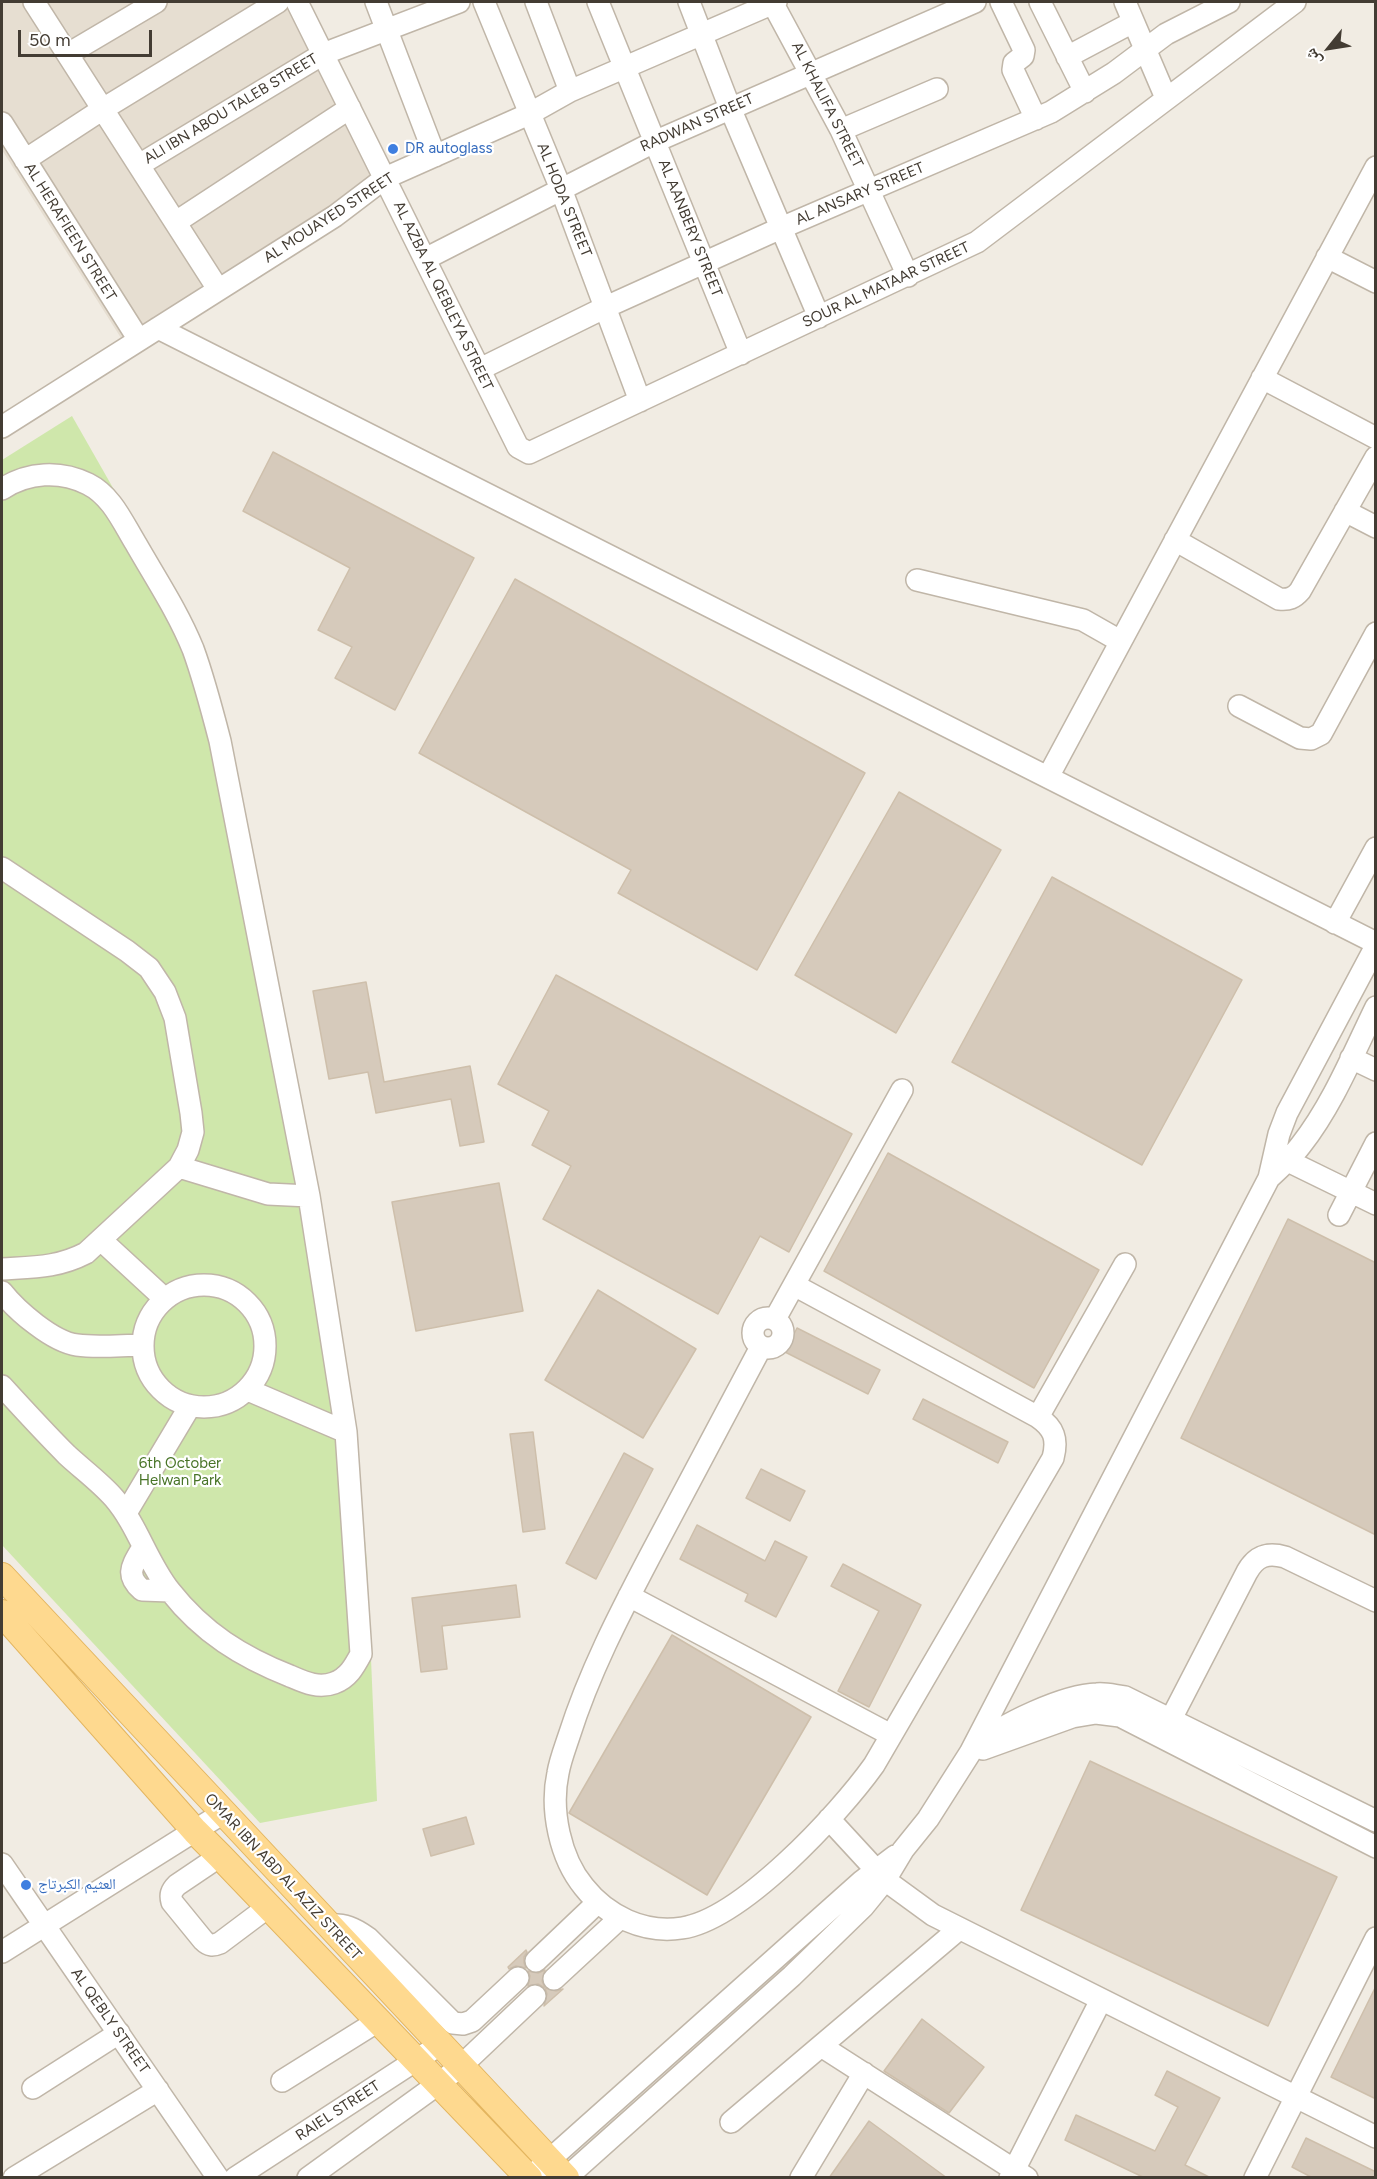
<!DOCTYPE html>
<meta charset="utf-8">
<style>
body{margin:0}
#map{position:relative;width:1377px;height:2179px;overflow:hidden;background:#f1ece3;font-family:Figtree,"Noto Naskh Arabic",sans-serif}
canvas{display:block}
.frame{position:absolute;inset:0;border:3px solid #433c33;pointer-events:none}
.north{position:absolute;left:1299px;top:18px;width:60px;height:60px;-webkit-text-stroke:4px #fff;paint-order:stroke;rotate:240deg;font-size:16px;font-weight:700;line-height:24px;text-align:center;color:#433c33}
.north::after{content:'';display:block;margin:auto;width:21px;height:27px;background:#433c33;clip-path:polygon(50% 0,100% 100%,50% 72%,0 100%)}
.scale{position:absolute;left:18px;top:30px;width:134px;height:27px;box-sizing:border-box;border:3px solid #433c33;border-top:0;padding-left:8px;font-size:18px;line-height:21px;white-space:nowrap;color:#433c33;-webkit-text-stroke:4px #fff;paint-order:stroke}
</style>
<div id="map">
<canvas width="1377" height="2179"></canvas>
<div class="frame"></div>
<div class="north">ش</div>
<div class="scale">50 m</div>
</div>
<script>
const c = document.querySelector('canvas').getContext('2d');
c.lineJoin = 'round';
function fillPath(path, color) {
  c.fillStyle = color;
  c.fill(path, 'evenodd');
}
function trace(path, color, width, dash) {
  c.strokeStyle = color;
  c.lineWidth = width;
  c.lineCap = dash ? 'butt' : 'round';
  c.setLineDash(dash || []);
  c.stroke(path);
}
function label(font, color, halo, rows, align = 'center') {
  c.font = font + ' Figtree,"Noto Naskh Arabic",sans-serif';
  c.lineWidth = 4.5;
  c.setLineDash([]);
  c.textBaseline = 'middle';
  c.strokeStyle = halo;
  c.fillStyle = color;
  for (const [text, x, y, turn = 0] of rows) {
    c.save();
    c.translate(x, y);
    c.rotate((+turn || 0) * Math.PI / 180);
    c.textAlign = isNaN(turn) ? turn : align;
    if (halo) c.strokeText(text, 0, 0);
    c.fillText(text, 0, 0);
    c.restore();
  }
}
const residential = new Path2D(`
 M2,2H285L382,195L133,357L2,150Z`);
const green = new Path2D(`
 M72,416L202,644L219,694L231,738L331,1268L355,1427L367,1564L377,1801L260,1823L2,1545V460Z`);
const building = new Path2D(`
 M273,452L474,558L395,710L335,678L352,647L318,630L350,568L243,511Z
 M515,579L865,773L757,970L618,893L631,870L419,753Z
 M899,792L1001,850L896,1033L795,975Z
 M1052,877L1242,980L1142,1165L952,1062Z
 M556,975L852,1134L789,1252L760,1236L718,1314L543,1219L571,1166L532,1145L549,1111L498,1084Z
 M366,982L384,1082L470,1066L484,1142L460,1146L451,1099L376,1113L368,1072L329,1079L313,991Z
 M888,1153L1099,1270L1034,1388L824,1271Z
 M499,1183L523,1311L416,1331L392,1202Z
 M1288,1219L1376,1263V1535L1181,1438Z
 M598,1290L696,1349L643,1438L545,1380Z
 M797,1328L880,1370L868,1394L785,1352Z
 M923,1399L1008,1442L998,1463L913,1419Z
 M533,1432L545,1529L523,1532L510,1434Z
 M624,1453L653,1469L596,1579L566,1563Z
 M761,1469L805,1491L790,1521L746,1498Z
 M697,1525L765,1561L775,1541L807,1557L776,1617L745,1601L748,1594L680,1559Z
 M843,1564L921,1605L869,1707L838,1691L879,1611L831,1586Z
 M516,1585L520,1617L442,1626L447,1669L421,1672L412,1598Z
 M672,1635L811,1717L707,1895L569,1813Z
 M1090,1761L1337,1877L1268,2026L1021,1910Z
 M466,1817L474,1844L431,1856L423,1829Z
 M526,1950L527,1952L524,1957V1963L526,1968L516,1966L509,1969L508,1967Z
 M545,1970L542,1981L545,1988L556,1991L563,1989L544,2006L547,1994L545,1988L538,1984L528,1986L530,1976L528,1971L538,1973Z
 M1376,1986V2099L1331,2077Z
 M922,2019L984,2067L949,2113L884,2071Z
 M1167,2071L1220,2098L1185,2165L1211,2178H1145L1065,2140L1076,2115L1155,2151L1178,2107L1155,2095Z
 M869,2121L947,2178H829Z
 M1306,2138L1376,2172V2178H1313L1292,2167Z`);
const minor = new Path2D(`
 M34,2L218,289
 M297,2L518,447L529,453L977,242L1295,2
 M376,2L435,156
 M484,2L561,189L640,401
 M536,2L570,91
 M598,2L741,354
 M689,2L730,108L819,317
 M772,2L841,130L908,276
 M1001,2L1024,50L1023,56L1014,63L1013,70L1036,119
 M1040,2L1085,92
 M1125,2L1166,98
 M68,54L156,2
 M1067,57L1133,22
 M2,123L139,340
 M841,130L937,89
 M25,160L103,109L278,2
 M139,165L323,54L459,2
 M176,222L350,108
 M1327,257L1376,282
 M425,259L654,142L975,2
 M158,328L1376,943
 M480,369L606,307L781,228L1051,112L1114,73L1166,34L1229,2
 M1262,378L1376,438
 M2,427L335,216L385,178L529,114L570,91L776,2
 M2,489C28,472 60,470 88,484C112,496 123,523 136,544C156,579 178,612 193,649C204,679 212,710 220,741L309,1196L346,1432L361,1654C354,1667 348,1678 334,1683C318,1689 304,1682 290,1676C242,1657 203,1633 170,1591C147,1562 138,1526 114,1498C100,1482 82,1469 67,1455C44,1432 23,1409 2,1386
 M1345,511L1376,527
 M1175,540L1279,599C1289,600 1294,598 1300,591L1376,457
 M917,580L1083,620L1120,641
 M1239,706L1300,738L1311,739L1321,734L1376,633
 M1048,777L1376,167
 M2,868L127,951L149,968L165,992L175,1018L191,1113L193,1132L188,1150L179,1167L86,1253C57,1268 33,1267 2,1269
 M1335,923L1376,848
 M1351,1058L1376,1070
 M1288,1161L1376,1204
 M179,1167L268,1194L309,1196
 M1269,1178C1280,1168 1292,1157 1301,1145C1333,1104 1353,1054 1376,1007
 M1339,1215L1376,1143
 M101,1240L165,1299
 M143 1346a61 61 0 1 1 122 0a61 61 0 1 1-122 0Z
 M2,1292C17,1311 53,1342 77,1345C98,1348 122,1345 143,1345
 M753 1333a15 15 0 1 1 30 0a15 15 0 1 1-30 0Z
 M775,1319L902,1090
 M761,1347C724,1416 687,1486 650,1556C619,1615 589,1673 569,1736C565,1748 560,1761 558,1773C550,1810 560,1858 584,1887C607,1916 644,1934 682,1928C742,1919 839,1814 874,1765L1053,1458C1058,1439 1054,1428 1038,1417L794,1285
 M248,1390L346,1432
 M1038,1417L1125,1264
 M126,1513L190,1406
 M143,1547C133,1565 124,1574 142,1590L170,1591
 M629,1596L891,1735
 M1171,1719L1247,1572C1256,1556 1267,1552 1285,1557L1376,1601
 M977,1746C1001,1724 1064,1695 1097,1694C1106,1693 1116,1696 1125,1697L1376,1821
 M983,1749L1072,1717L1096,1713L1120,1716L1376,1847
 M829,1819L876,1870
 M220,1856L177,1885C171,1891 170,1895 172,1902L203,1940C209,1946 213,1946 220,1943L268,1907
 M2,1864L218,2178
 M885,1880L933,1915L1376,2137
 M328,1925C345,1924 354,1928 368,1938L453,2023L463,2024L472,2021L518,1978
 M2,1952L223,1813
 M536,1961L597,1903
 M554,1979L620,1918
 M821,2046L1027,2178
 M282,2081L378,2021
 M33,2088L119,2033
 M731,2122L959,1929
 M538,2170L862,1881L895,1856
 M14,2178L158,2090
 M235,2178L441,2044
 M308,2178L438,2084L461,2066L535,1996
 M566,2178L792,1976L863,1907L885,1880L903,1850L928,1819L970,1753L1269,1178L1279,1134L1287,1113L1376,946
 M801,2178L864,2073
 M1010,2178L1101,2000
 M1255,2178L1376,1938`);
const major = new Path2D(`
 M2,1576L566,2178
 M2,1613L195,1831L220,1856L529,2178`);
const markers = [
 [393,149,6,"#3f7fe0"],
 [26,1885,6,"#3f7fe0"]
];
const streetNames = [
 ["AL KHALIFA STREET",827,105,63],
 ["ALI IBN ABOU TALEB STREET",231,109,-31],
 ["RADWAN STREET",697,123,-24],
 ["AL ANSARY STREET",860,194,-23],
 ["AL HODA STREET",564,200,68],
 ["AL MOUAYED STREET",329,218,-33],
 ["AL AANBERY STREET",690,228,68],
 ["AL HERAFIEEN STREET",70,232,58],
 ["SOUR AL MATAAR STREET",886,285,-25],
 ["AL AZBA AL QEBLEYA STREET",443,296,64],
 ["OMAR IBN ABD AL AZIZ STREET",283,1877,47],
 ["AL QEBLY STREET",110,2021,55],
 ["RAIEL STREET",338,2111,-33]
];
const shopNames = [
 ["DR autoglass",405,149],
 ["العثيم الكبرتاج",38,1885]
];
const parkNames = [
 ["6th October",180,1464],
 ["Helwan Park",180,1481]
];
fillPath(residential, '#e6ded1');
fillPath(green, '#cfe7ab');
fillPath(building, '#d6cabb');
trace(building, '#cebfab', 1.5);
trace(minor, '#c0b6a8', 24);
trace(major, '#e3b55f', 28);
trace(minor, '#fff', 21);
trace(major, '#fed98f', 26);
for (const [x, y, r, color] of markers) {
  const dot = new Path2D();
  dot.arc(x, y, r, 0, 2 * Math.PI);
  c.fillStyle = color;
  c.fill(dot);
  trace(dot, '#fff', 2);
}
label('15px', '#433c33', '#fff', streetNames);
label('15px', '#366cbe', '#fff', shopNames, 'left');
label('15px', '#487427', '#fff', parkNames);
</script>
